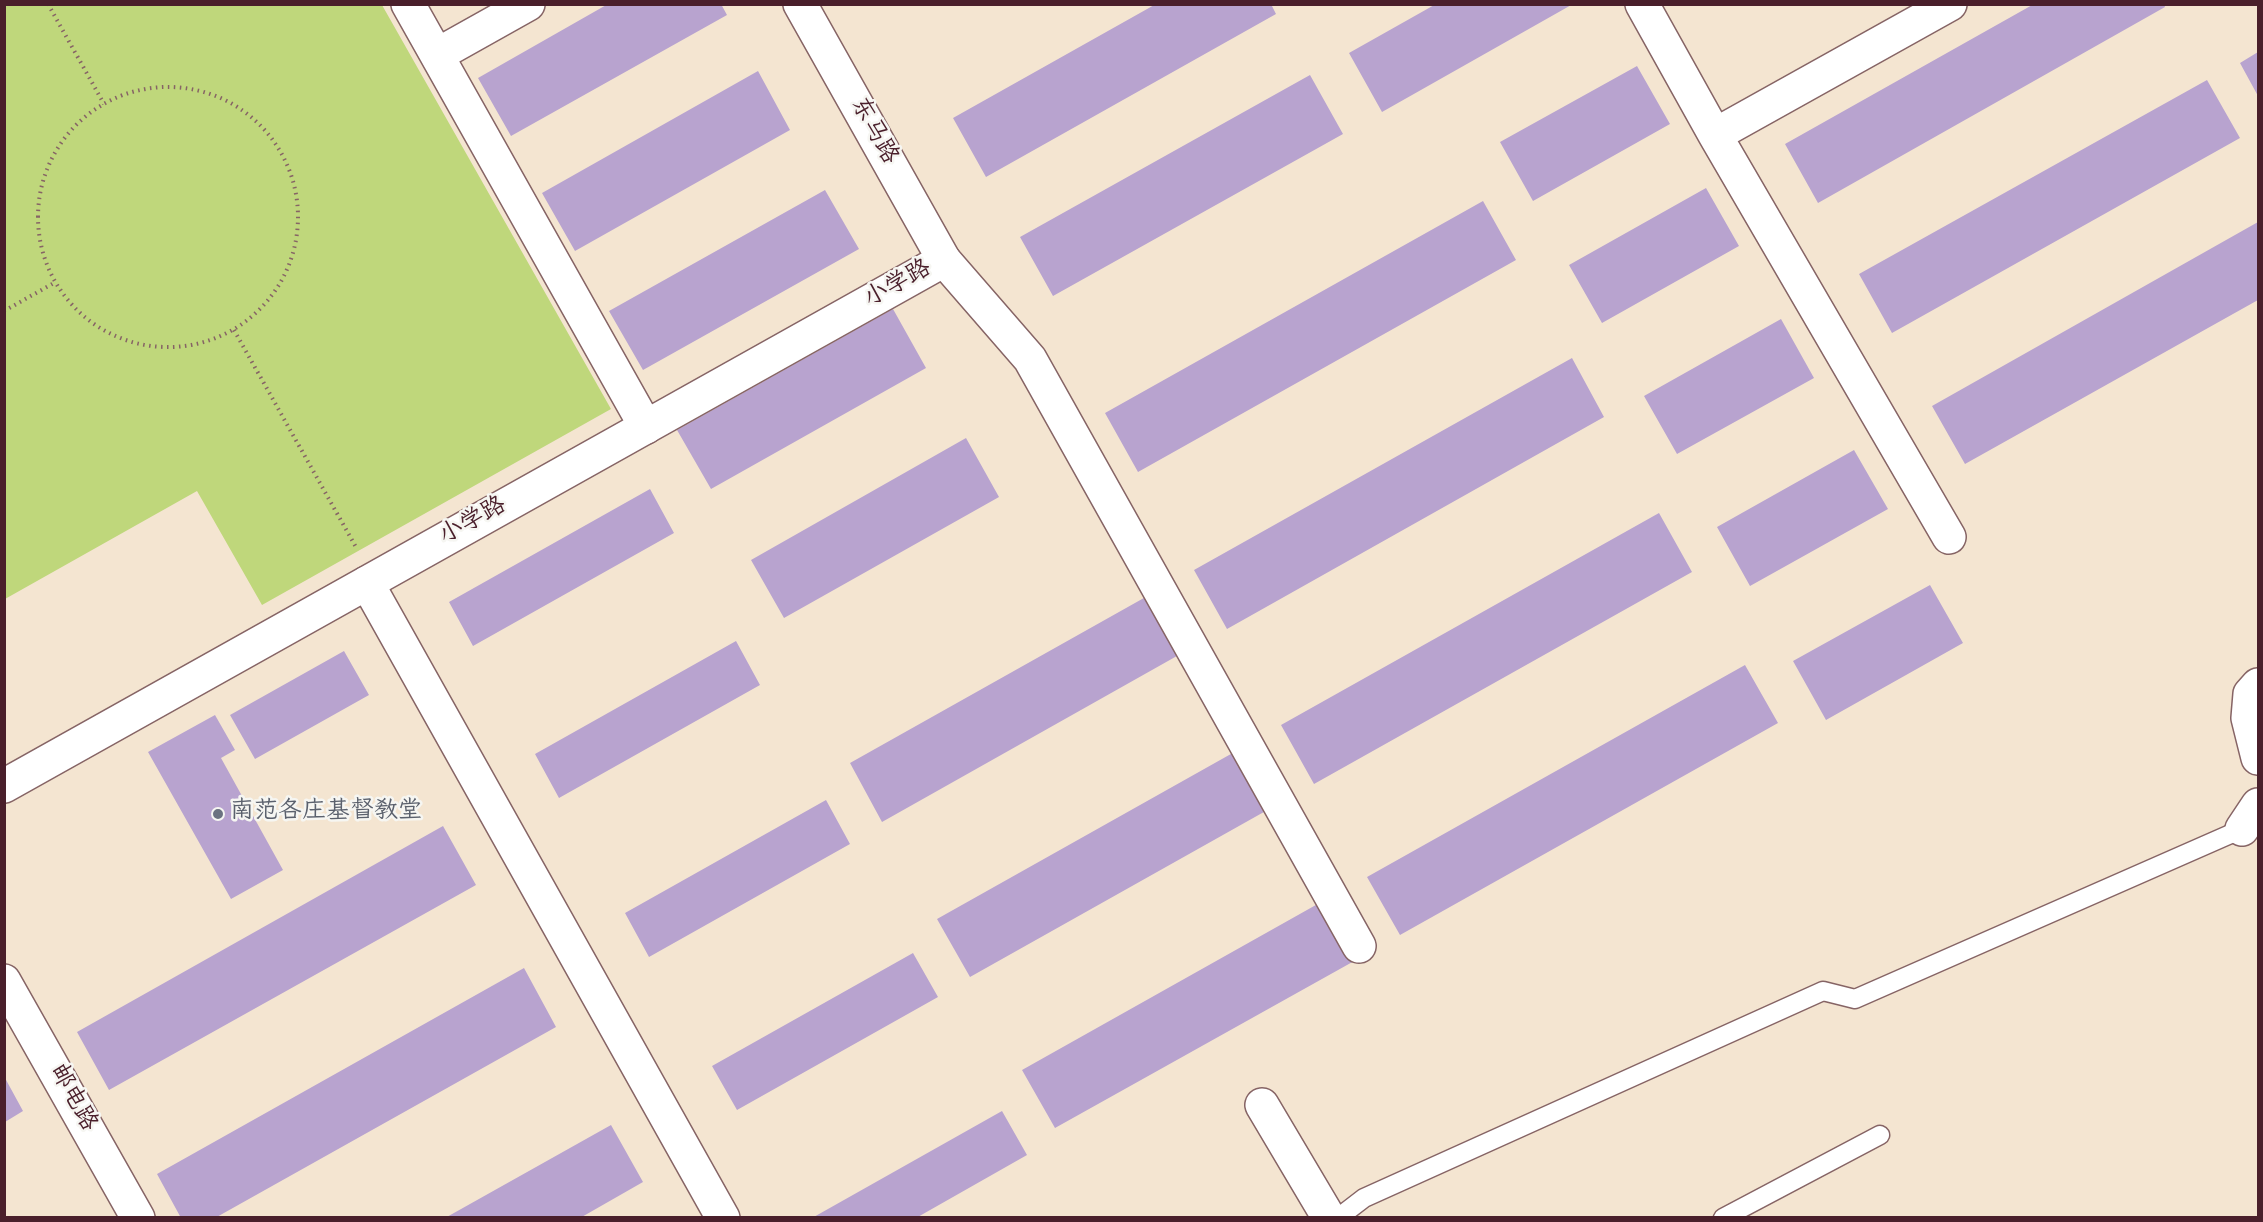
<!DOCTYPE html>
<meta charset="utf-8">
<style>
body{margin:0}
#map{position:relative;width:2263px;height:1222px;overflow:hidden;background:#f4e5d1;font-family:Dekko,sans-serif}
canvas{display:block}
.frame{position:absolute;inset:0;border:6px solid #4a1f2b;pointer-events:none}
</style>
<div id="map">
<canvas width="2263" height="1222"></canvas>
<div class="frame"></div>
</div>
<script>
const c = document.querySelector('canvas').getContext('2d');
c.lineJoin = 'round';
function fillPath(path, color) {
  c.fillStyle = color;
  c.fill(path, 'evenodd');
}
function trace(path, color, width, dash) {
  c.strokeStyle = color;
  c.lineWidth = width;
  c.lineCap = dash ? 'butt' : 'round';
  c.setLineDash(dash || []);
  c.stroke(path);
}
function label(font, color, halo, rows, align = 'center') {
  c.font = font + ' Dekko,"LXGW WenKai TC",sans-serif';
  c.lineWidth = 5;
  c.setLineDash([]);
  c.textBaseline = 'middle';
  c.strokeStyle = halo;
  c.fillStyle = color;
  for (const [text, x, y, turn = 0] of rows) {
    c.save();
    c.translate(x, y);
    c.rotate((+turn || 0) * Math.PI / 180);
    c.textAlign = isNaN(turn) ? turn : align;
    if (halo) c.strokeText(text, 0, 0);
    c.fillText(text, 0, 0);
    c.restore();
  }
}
const green = new Path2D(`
 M5,4L382,5L611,409L262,605L197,491L5,599Z`);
const building = new Path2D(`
 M608,4H721L727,15L511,136L478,78Z
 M1156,4H1271L1276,14L986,177L953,118Z
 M1436,4H1573L1382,112L1349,53Z
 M2034,4H2164L2165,7L1818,203L1785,144Z
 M2258,52V96L2240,63Z
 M1637,66L1670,124L1533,201L1500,142Z
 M758,71L790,130L575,251L542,193Z
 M1310,75L1343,134L1053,296L1020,237Z
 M2207,80L2240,138L1892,333L1859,274Z
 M1706,188L1739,246L1602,323L1569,265Z
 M825,190L859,249L643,370L609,311Z
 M1483,201L1516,260L1138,472L1105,413Z
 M2258,222V300L1965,464L1932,406Z
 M893,309L926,368L711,489L677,430Z
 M1781,319L1814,378L1677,454L1644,396Z
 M1572,358L1604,417L1227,629L1194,570Z
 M966,438L999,497L784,618L751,560Z
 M1854,450L1888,509L1750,586L1717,527Z
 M650,489L674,533L473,646L449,602Z
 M1659,513L1692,572L1314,784L1281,725Z
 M1930,585L1963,643L1826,720L1793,661Z
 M1151,594L1184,652L882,822L850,763Z
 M736,641L760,685L559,798L535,754Z
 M344,651L369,695L255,759L230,715Z
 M1745,665L1778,723L1400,935L1367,877Z
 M215,715L235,750L221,758L283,870L231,899L148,752Z
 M1238,750L1271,808L970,977L937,919Z
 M826,800L850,844L649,957L625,913Z
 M443,826L476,885L109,1090L77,1032Z
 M1323,901L1356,960L1055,1128L1022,1070Z
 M913,953L938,997L737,1110L712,1066Z
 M524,968L556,1027L215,1218H181L157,1174Z
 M5,1078L23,1111L5,1122Z
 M1002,1111L1027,1155L916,1218H812Z
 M611,1125L643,1182L580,1218H445Z`);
const path = new Path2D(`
 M48,4L104,104
 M38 217a130 130 0 1 1 260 0a130 130 0 1 1-260 0Z
 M4,311L54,283
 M234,330L357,549`);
const service = new Path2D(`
 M1338,1218L1364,1198L1823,991L1855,999L2242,829
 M1723,1218L1880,1135`);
const minor = new Path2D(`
 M408,4L646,427
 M1642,4L1715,135L1949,537
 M437,55L528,4
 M1715,135L1950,4
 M944,260L1030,359L1359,946
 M367,583L723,1218
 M2258,685L2250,694L2248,718L2258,758
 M2242,829L2258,805
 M1262,1105L1329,1218`);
const tertiary = new Path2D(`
 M4,786L944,260L800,4
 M4,981L138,1218`);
const markers = [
 [218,814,6,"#6b7280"]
];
const streetNames = [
 ["东马路",872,132,61],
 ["小学路",899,286,-29],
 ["小学路",474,523,-29],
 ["邮电路",71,1099,61]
];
const worshipNames = [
 ["南范各庄基督教堂",230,814]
];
fillPath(green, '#bfd77b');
fillPath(building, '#b8a3cf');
trace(service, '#866465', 21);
trace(minor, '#866465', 36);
trace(tertiary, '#866465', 36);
trace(path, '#866465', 4, [1.5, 4.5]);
trace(service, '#fff', 18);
trace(minor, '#fff', 33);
trace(tertiary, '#fff', 33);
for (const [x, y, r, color] of markers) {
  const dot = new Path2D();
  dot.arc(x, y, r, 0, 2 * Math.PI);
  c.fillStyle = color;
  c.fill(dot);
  trace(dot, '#f6f6f2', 2);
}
label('24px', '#4a1f2b', '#f6f6f2', streetNames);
label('24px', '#5b616d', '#f6f6f2', worshipNames, 'left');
</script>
